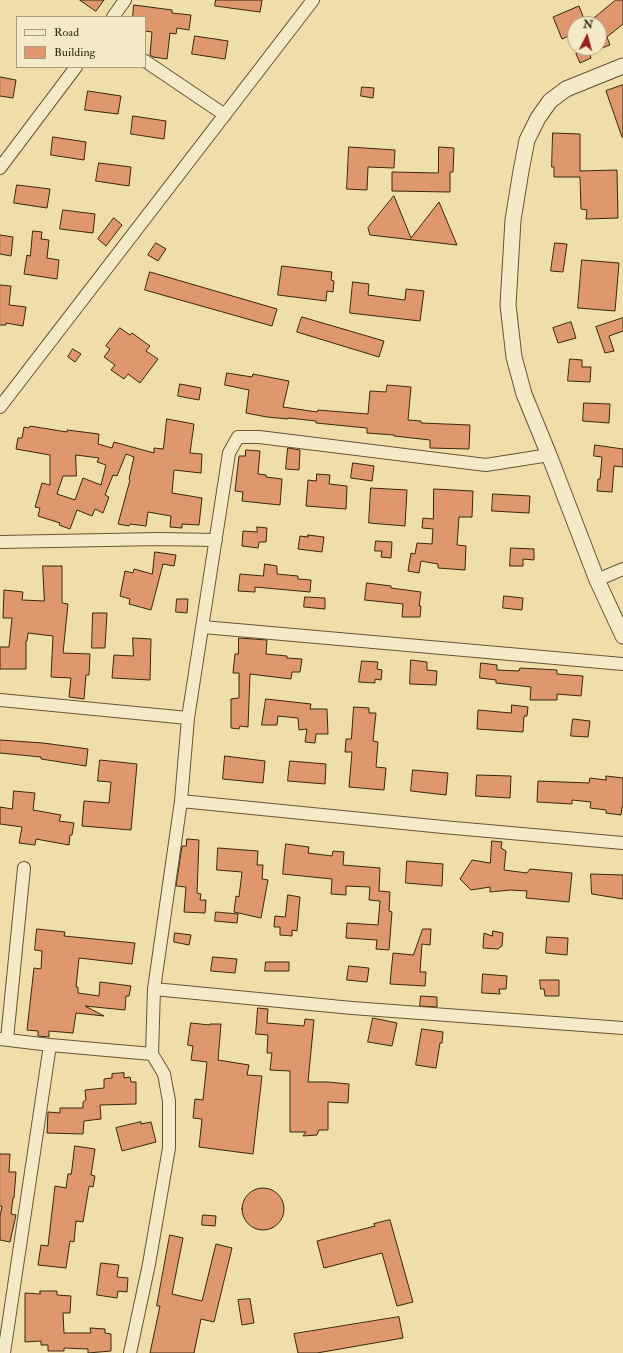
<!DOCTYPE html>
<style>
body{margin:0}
#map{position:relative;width:623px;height:1353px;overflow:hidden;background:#efdeaa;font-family:"IM FELL Double Pica",serif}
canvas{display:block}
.legend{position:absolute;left:16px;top:16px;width:130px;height:52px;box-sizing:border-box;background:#f5eac8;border:1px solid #aa9c7e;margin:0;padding:5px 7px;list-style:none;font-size:12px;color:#39260e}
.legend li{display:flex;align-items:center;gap:8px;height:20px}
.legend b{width:20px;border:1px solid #aa9c7e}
.north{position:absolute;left:567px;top:16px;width:40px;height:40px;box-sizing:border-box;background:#f5eac8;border:1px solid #aa9c7e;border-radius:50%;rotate:6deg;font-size:11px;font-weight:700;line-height:16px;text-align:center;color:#39260e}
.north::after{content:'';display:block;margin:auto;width:14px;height:18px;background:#8f2418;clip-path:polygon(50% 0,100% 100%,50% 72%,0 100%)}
</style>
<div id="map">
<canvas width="623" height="1353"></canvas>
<ul class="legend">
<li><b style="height:5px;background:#f5eac8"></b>Road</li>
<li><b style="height:11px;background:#df986e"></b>Building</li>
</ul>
<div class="north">N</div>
</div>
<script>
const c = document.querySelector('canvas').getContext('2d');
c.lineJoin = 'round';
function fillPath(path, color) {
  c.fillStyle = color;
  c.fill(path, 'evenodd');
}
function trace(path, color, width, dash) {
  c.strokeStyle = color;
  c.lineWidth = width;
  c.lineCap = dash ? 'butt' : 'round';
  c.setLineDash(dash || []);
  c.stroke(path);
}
const building = new Path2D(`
 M80,0H104L96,11Z
 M216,0H262L260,12L215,6Z
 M616,0H623V24L607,37L610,45L599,49V24H575V33L562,39L553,17L579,6L586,24Z
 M134,5L172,10V13L191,15L189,30L177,28L176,34L170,33L167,59L153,57L150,55L152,32L145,31V17H133Z
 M195,36L228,41L225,59L192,54Z
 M588,49L591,58L580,63L576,54Z
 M0,77L16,80L13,98L0,96Z
 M623,85V137H622L606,91Z
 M362,87L374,88L373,98L361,96Z
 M88,91L121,96L118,114L85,110Z
 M133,116L166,121L164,139L131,134Z
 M553,133L580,134V171L617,170L618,218L586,219L587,210L581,209L580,177H554V167H552Z
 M53,137L86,142L84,160L51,155Z
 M349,147L395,150L394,168L368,167L367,190L347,189Z
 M439,147L454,148L453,172H450V192L392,191V172L438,173Z
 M99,163L131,167L129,186L96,181Z
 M17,185L50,189L47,208L14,203Z
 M394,196L411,238L439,202L457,245L370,235L368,228Z
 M63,210L95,214L93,233L60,229Z
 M114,218L122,225L106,246L98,239Z
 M33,231L42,232L41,239L49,240L47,258L59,260L57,279L24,274L27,255L30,256Z
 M0,235L13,237L11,256L0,254Z
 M156,243L166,249L158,261L148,255Z
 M555,243L567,244L563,272L551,271Z
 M582,260L619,263L615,311L578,308Z
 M282,266L332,272L331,280L334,281L333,292L327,291L326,301L278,295Z
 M150,272L277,309L272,326L145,290Z
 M353,282L369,284L368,295L405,300L406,289L424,291L420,321L350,313Z
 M0,285L11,286L9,305L26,307L23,326L6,323V325H0Z
 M302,317L384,341L379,357L297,332Z
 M623,318V331L609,336L614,351L605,353L596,327Z
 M571,322L576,338L558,343L553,328Z
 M120,328L130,335L132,333L150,346L146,351L158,359L140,383L128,374L124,379L111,370L115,365L104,357L110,349L106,346Z
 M73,349L81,354L75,362L68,357Z
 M570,359L582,360V367H591L590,382L568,381Z
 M227,373L252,377L253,374L289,381L283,407L317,412L318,410L368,414L370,391L386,392L387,385L411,387L408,420L421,421V423L470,425L469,449L430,448V440L394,436V435L367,433V428L316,423V421L288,418V419L267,417L246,413L249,390L225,385Z
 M180,384L201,388L199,400L178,396Z
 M584,403L610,404L609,423L583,421Z
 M167,419L194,424L190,453L202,454L201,473L174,470L172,493L202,498L199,525L182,524V528L170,527L171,516L148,512L146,526L130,524L129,526L118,524L130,480L129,479L134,457L126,454L117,476L113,475L105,495L109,497L103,513L95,509L92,516L77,510L70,529L59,525L60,523L38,516L40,508L35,507L42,483L50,485V455L16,449L18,438H22L24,427L29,428L30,426L67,432V430L99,434L98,444L112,448L114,442L154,453V448L163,449ZM76,455L99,458L97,462L106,465L101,485L83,478L75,500L57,494L63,476H76Z
 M595,445L623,449V467L614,466L612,492L597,491L598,479H600L602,457L594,456Z
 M288,448L300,450L299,470L286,469Z
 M246,450L260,451L258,474L266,475V477L282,479L280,505L242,501L243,492L235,491L239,456H245Z
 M353,463L374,466L372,481L351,478Z
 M317,474L330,475L329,484L347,486L346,509L306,506L308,480L316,481Z
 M371,488L407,490L405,526L369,523Z
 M434,489L473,491L472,517H459L457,545L466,546L465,570L438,568V564L421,561L419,573L408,571L411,553L415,554L417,543L432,544L433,529L422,528L423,518L433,519Z
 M493,494L530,496L529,513L492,511Z
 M257,527L267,528L266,542H259L258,548L242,546L243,531L257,532Z
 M308,535L324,537L322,552L298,549L300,536L308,537Z
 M376,541L392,542L391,558L381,557L382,551H375Z
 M511,548L534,549V560L523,559V566H510Z
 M155,552L176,555L174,566L163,564L151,610L129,604L130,599L120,596L125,571L133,573L134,569L152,574Z
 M265,564L277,566V574L298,576V579L311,580L310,592L255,587V592L238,591L240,574L263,576Z
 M43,566H62V603L68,604L63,653L90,654L89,675H86L84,699L69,697L71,678L51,677L53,636L28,633L27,641H26V669H0V647H9L12,618H3L4,590L23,592L22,600L44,601Z
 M367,583L391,586V588L421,592L419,606H421L420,617H402L403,604L365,600Z
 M504,596L523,598L522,610L503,608Z
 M305,597L325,598V609L304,607Z
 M177,599H188L187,613L176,612Z
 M93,613H107L105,648H92Z
 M133,638L151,639L150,680L112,678L114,655L133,656Z
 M239,638L267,640L266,654L287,656V658L302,659L300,672H292L291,679L250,674L248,727L240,726L239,729L231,728V699L239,698V673H233L235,654H238Z
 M411,660L427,662V670L437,671L436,685L410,684Z
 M362,661L378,662L377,669L382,670L381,680L375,679V683L359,682Z
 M481,663L497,665V670L519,671L520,668L557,670V674L583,676L581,696L557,694V700H530L531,687L496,683V680L480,678Z
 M266,699L311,704L310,709H327L328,734H316L315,743L305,742L307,729L299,730L298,718L278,716L277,725H262Z
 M512,705L528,707L527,716H524L523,732L477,729L478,710L511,713Z
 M354,707L369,708V713H376L373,741L378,742L376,767L386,768L384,790L349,787L352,752H345L346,739H351Z
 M573,719L590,721L588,737L571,736Z
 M0,740L43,743L88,749L86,766L41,759V757L0,753Z
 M225,756L265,761L263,783L223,779Z
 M100,760L137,764L131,830L82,826L84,801L109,803L111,782L98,781Z
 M290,761L326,764L325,784L288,781Z
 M413,770L448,773L446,795L411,791Z
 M477,775L511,776L510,798L476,796Z
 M606,776L623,778V807H622L621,815L606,813V810L590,808L591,802L572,800V804L537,802L538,781L589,783L590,778L606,780Z
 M14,791L35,793L33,810L61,815L59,821L74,823L72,835H70L69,845L36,839L35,845L19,843L22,827L0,824V807L12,809Z
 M187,839L199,840L197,893L201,894L200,900H206L205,913L184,912L186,887L176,886L182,846H186Z
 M492,841L502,842L501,848L506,851L504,870L527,873L530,869L572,873L569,902L526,898L527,891L510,890L490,892V887L471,890L460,879L472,860L490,863Z
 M286,844L309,847L308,853L332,856L333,851L344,852L343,865L380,868L379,891L390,892L389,911L392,912L389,950L376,949L377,940L346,938L347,923L378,925L380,901L369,900L370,887L346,886V895L331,894L332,879L283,874Z
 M218,848L258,851L257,865H263L262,879L268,880L261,918L234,912L236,896L239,897L242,872L217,870Z
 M407,861L443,864L442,886L406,883Z
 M591,874L623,875V899L592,894Z
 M288,895L300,897L297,931L292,930V936L280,935V927H274L275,916L285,917Z
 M216,912L238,914L237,923L215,921Z
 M37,929L65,932L64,936L135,943L132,964L79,958L76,987H78V993L99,996L100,982L131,986L129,996H126L125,1010L85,1006L104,1016L76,1013L73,1033L49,1031V1037L38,1036V1031L27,1030L34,968L41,969L42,951L35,950Z
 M423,929H431L430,945L422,944L420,972H426L425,986L390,984L393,953L413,955Z
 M493,931L503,933L502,946L498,949L483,948L484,933L492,936Z
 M175,933L191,935L189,945L174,942Z
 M547,937L568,938L567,955L546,953Z
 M213,957L237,959L235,973L211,971Z
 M266,962H289V971H265Z
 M349,966L369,968L367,982L347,980Z
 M483,974L507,976L506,989H499L500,994L482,993Z
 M540,980H559V996H545L544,989H541Z
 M421,996L437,997V1007L420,1006Z
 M258,1008L268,1009L267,1023L304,1026L305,1019L314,1020L308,1082H328L349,1084L348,1103L328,1102V1130H319L317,1135L303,1136L306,1132H290V1071L270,1070L272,1053H267L268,1035L256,1034Z
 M373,1018L397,1023L392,1046L368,1042Z
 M191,1023L210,1025V1024H221L218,1060L249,1065L247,1075L262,1076L253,1154L199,1147L202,1119L193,1118L195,1099L203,1100L207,1062L191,1060L193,1046L188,1045Z
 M422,1029L443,1032L442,1043H440L436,1068L416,1065Z
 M124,1073V1078L130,1077L131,1082H136V1104L100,1105L101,1119L84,1121L83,1134L47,1133L48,1112L60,1113V1108H83V1102L86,1100L85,1090L104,1088V1079L112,1078V1074Z
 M141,1122V1124L151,1122L156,1142L122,1151L116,1128Z
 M75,1146L95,1149L91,1175L95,1176L93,1187L89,1186L83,1222L76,1221L74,1242L70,1241L66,1268L38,1265L41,1245L48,1246L55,1186L66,1188L68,1174H71Z
 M0,1154H10L9,1172H16L14,1198H13L11,1214L16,1215L10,1242L0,1240V1216L2,1206H0Z
 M242 1209a21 21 0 1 1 42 0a21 21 0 1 1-42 0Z
 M203,1215L216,1216L215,1226L202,1225Z
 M390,1220L413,1302L397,1306L382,1253L324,1268L317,1241L375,1226L374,1224Z
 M170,1235L183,1238L172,1294L202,1301L216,1244L232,1248L214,1322L201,1319L194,1353H150L160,1306H157Z
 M101,1263L119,1265L117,1277L128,1278L127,1292L118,1291L117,1298L97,1295Z
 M40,1291H57V1295L71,1296L70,1313H63L64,1333H91L90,1328L105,1329V1333L111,1334V1351L88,1353V1349L64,1348V1351H48V1345H41V1341L25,1342V1293L40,1294Z
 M250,1299L254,1323L242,1325L238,1300Z
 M399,1317L403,1338L317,1353H298L294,1334Z`);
const minor = new Path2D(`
 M113,17L125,0
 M145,61L225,115
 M0,168L76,67
 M0,407L313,0
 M0,542L159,539L216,540
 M597,580L623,569
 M203,627L623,664
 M0,700L188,718
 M181,801L443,827L623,843
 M154,989L352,1008L623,1028
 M0,1039L50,1045L152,1054
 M7,1039L24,868
 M4,1353L50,1045
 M130,1353L149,1264L169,1148V1101L164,1074L152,1054L154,989L181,801L188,718L229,453L238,437H259L486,465L549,455`);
const tertiary = new Path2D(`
 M623,66L566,89L550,101L538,118L527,140L521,171L513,220L508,305L514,357L524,394L549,455L597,580L623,636`);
fillPath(building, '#df986e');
trace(building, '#39260e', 1);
trace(minor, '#665435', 14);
trace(tertiary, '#665435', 17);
trace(minor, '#f5eac8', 12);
trace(tertiary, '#f5eac8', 15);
</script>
